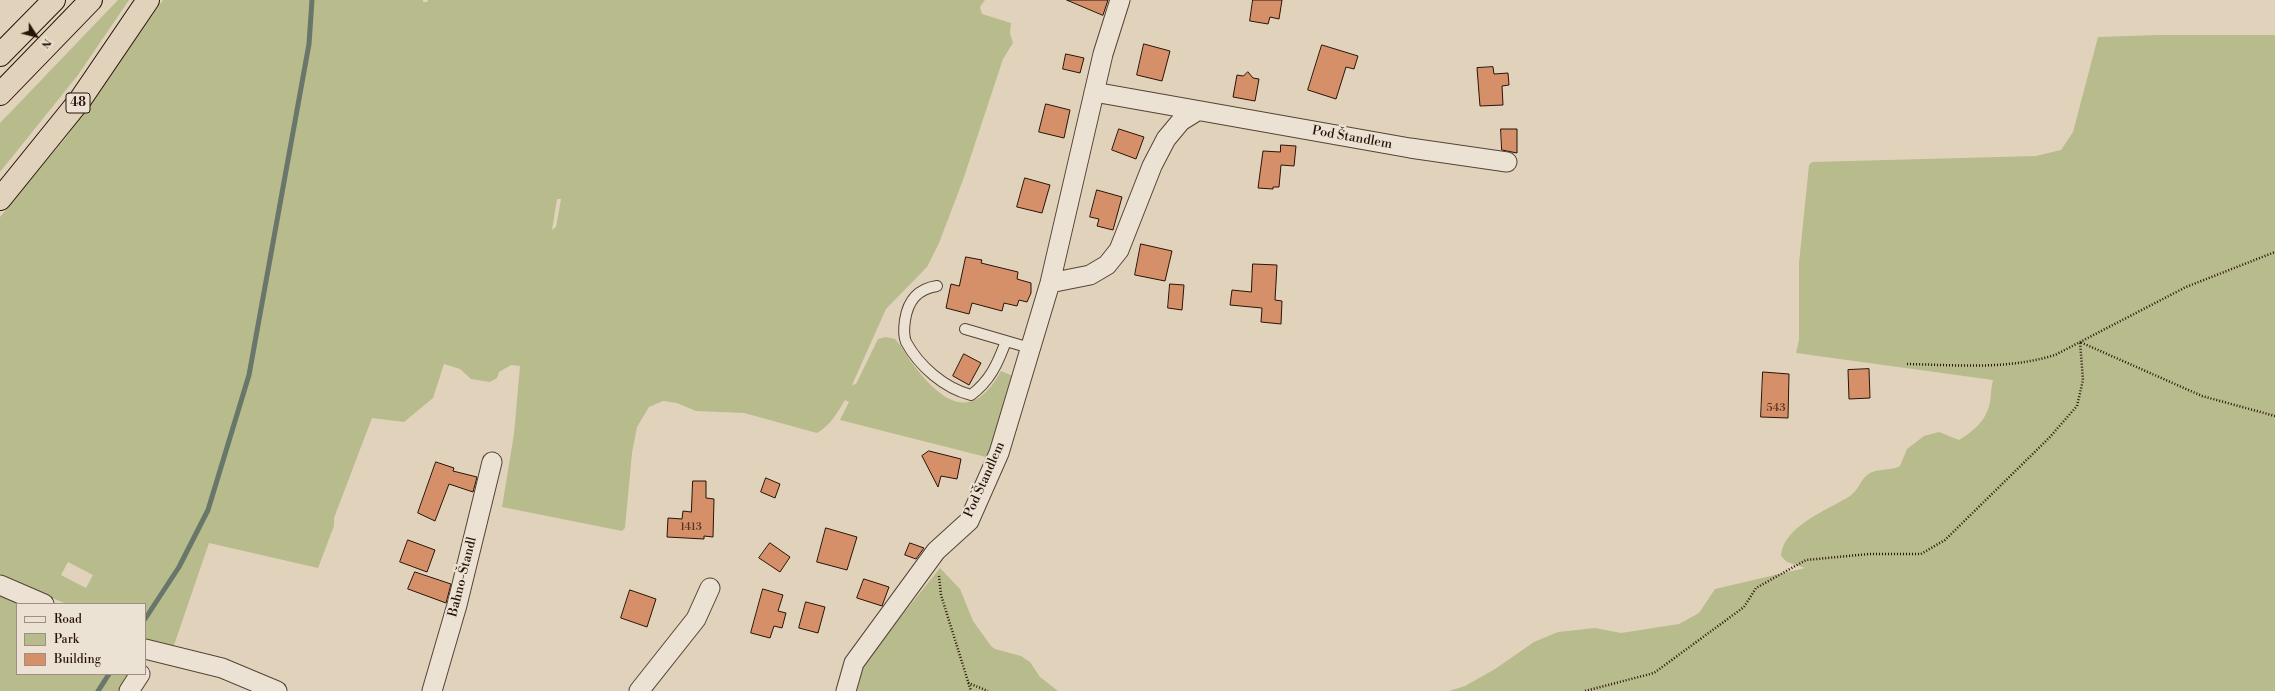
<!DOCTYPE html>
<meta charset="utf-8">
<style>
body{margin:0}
#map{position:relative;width:2275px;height:691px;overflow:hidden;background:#e1d3bb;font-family:"Libre Bodoni",serif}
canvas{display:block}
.legend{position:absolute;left:16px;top:603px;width:130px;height:72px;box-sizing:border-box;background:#ece2d3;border:1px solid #9e8f82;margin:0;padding:5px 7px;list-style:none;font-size:12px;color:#281308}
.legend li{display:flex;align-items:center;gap:8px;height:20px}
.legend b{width:20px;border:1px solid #9e8f82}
.north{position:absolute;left:16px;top:16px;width:40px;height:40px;-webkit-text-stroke:3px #ece2d3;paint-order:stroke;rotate:126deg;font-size:11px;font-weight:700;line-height:16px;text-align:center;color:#281308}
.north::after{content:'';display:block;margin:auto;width:14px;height:18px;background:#281308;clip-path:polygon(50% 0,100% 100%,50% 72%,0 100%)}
</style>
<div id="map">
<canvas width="2275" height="691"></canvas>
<ul class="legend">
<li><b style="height:5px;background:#ece2d3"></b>Road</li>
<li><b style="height:11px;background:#b8bb8c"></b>Park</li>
<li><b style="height:11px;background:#d5906a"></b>Building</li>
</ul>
<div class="north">N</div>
</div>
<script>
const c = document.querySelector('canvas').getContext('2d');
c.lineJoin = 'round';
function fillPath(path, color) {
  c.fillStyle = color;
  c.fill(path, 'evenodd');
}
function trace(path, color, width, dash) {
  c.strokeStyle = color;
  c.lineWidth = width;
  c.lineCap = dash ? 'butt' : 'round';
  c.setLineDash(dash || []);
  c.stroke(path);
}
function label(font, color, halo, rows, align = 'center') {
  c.font = font + ' "Libre Bodoni",serif';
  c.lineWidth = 4;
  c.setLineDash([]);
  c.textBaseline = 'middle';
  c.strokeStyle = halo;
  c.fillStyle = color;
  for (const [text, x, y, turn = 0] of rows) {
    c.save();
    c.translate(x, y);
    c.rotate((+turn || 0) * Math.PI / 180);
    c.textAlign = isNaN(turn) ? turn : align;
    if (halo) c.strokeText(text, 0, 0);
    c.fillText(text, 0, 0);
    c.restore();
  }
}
const green = new Path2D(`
 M118,0H129L78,75L0,172V123Z
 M163,0H423V2H427L428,0H985L980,7L982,14L1011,23L1010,33L1013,43L1003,59L963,180L939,243L927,267L886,309L852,385L856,384L878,339L886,337L895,339C903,347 907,358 915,367C944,404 973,422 1001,371L1013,376L990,458L840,420L849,402L845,400C837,413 831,425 817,433L744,413L696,411L677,403L663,401L649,407L637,427L632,453L625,528L622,531L502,507L514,434L520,366L511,365L499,372L497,378L490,382L471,379L460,369L444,364L433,398L404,422L372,418L334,518V526L318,568L209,543L173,648L145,642V604H67L10,581L0,574V217L67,136ZM557,199H561L556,227L552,230ZM68,562L93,575L86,588L61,575Z
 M2158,35H2275V691H1449L1465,686L1495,669L1534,642L1558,632L1595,628L1621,633L1679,624L1699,613L1715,589L1805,568L1787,562L1781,556C1783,526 1828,510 1850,496C1859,490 1860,479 1870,473C1880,468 1891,471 1900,466L1907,449L1924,436L1939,432L1959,440C1975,430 1986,421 1990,402C1991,395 1991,387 1993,380L1796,353L1799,340V263L1809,165L1812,162L2036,156L2061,150L2073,132L2098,37Z
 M940,568L960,589L973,621L991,646L995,649L1021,656L1030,662L1040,677L1058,691H850L854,675Z
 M0,590L29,604H17V674H107L103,681L107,674H131L119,691H0Z`);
const stream = new Path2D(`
 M145,619L179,567L208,510L249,375L309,44L312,0
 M98,691L109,674`);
const building = new Path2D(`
 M1067,0H1108L1103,15Z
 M1253,0H1282L1279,19L1270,17L1268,24L1250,21Z
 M1144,44L1170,51L1162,81L1137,75Z
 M1322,45L1358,56L1354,69L1346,67L1336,99L1308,90Z
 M1066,54L1084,58L1080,73L1063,69Z
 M1493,67L1494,74L1508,73L1509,85L1502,86L1503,105L1480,106L1477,68Z
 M1248,72L1253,78L1259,79L1255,101L1233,97L1237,75L1243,76Z
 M1046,104L1070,110L1064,138L1039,132Z
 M1119,129L1144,137L1136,159L1112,150Z
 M1501,129H1517V153L1502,150Z
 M1281,145L1296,146L1294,166L1281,165L1279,187H1273V189L1258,188L1263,151L1280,152Z
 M1025,178L1050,185L1042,213L1017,207Z
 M1097,190L1122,197L1113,230L1097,226L1099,219L1090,217Z
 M1141,244L1172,251L1165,281L1135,275Z
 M966,257L982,260L981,263L1018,272L1017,279L1031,283V293L1027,302L1019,300L1017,306L1004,303L1002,311L972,303L969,314L946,308L951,284L959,286Z
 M1253,264L1277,265L1275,300L1282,301L1281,324L1261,322L1262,308L1230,305L1232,290L1251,292Z
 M1170,284L1184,285L1182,310L1168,308Z
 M964,354L981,363L969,385L953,376Z
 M1869,369L1870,398L1849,399L1848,370Z
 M1763,372L1789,374L1788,418L1761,417Z
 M929,451L961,459L957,479L941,476L938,487L922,456Z
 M436,462L454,468L453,471L477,477L473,492L449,484L435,521L418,513Z
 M766,478L780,484L775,498L761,492Z
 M693,481H706V498L714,499L713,537L704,536V539L667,537L668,518L682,519L683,511L691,512Z
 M826,528L857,537L847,570L817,562Z
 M408,540L435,550L427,572L400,562Z
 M770,543L790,557L780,572L759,558Z
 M910,543L924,548L916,559L905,555Z
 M415,572L451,584L446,603L408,589Z
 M864,579L889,587L882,606L857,598Z
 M763,589L783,595L778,611L786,613L782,628L774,626L770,638L751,633Z
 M630,590L656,599L647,627L621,618Z
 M806,602L825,607L818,633L799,628Z`);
const path = new Path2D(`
 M1907,364C1958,365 2006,370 2055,355L2186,287L2275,252
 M939,576L941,595L971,691
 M968,683L988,691
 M1585,691L1654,673L1744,607L1756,588L1806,560L1869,554H1921L1945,540L2049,438L2077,406L2083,380L2080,342L2202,396L2275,416`);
const lane = new Path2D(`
 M937,286C917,289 908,301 905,320C904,327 903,335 906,342C919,366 944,388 971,395C990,381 998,363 1006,341
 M965,329L1030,348`);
const street = new Path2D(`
 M1094,92L1410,148L1507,162
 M1050,283L1090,275L1107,265L1119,250L1152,166L1166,139L1181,121L1197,111
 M0,585L44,604
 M145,649L222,668L277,691
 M129,691L140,674
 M432,691L457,605L492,462
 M639,691L696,619L710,588
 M846,691L854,663L936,551L969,521L999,453L1050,283L1103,54L1120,0`);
const highway = new Path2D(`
 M0,55L54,0
 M0,94L91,0
 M0,199L80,100L148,0`);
const numberNames = [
 ["543",1776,408],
 ["1413",691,527]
];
const shields = [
 [78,103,24]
];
const shieldNames = [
 ["48",78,103]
];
const streetNames = [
 ["Pod Štandlem",1352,138,10],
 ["Pod Štandlem",985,480,-66],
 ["Bahno-Štandl",463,577,-76]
];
fillPath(green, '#b8bb8c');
trace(stream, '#69776a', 5);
fillPath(building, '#d5906a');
trace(building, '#281308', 1);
trace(lane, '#564335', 12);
trace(street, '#564335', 21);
trace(highway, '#281308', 24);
trace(path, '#281308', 2.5, [1, 2]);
trace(lane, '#ece2d3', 10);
trace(street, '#ece2d3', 19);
trace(highway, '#e1d3bb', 22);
label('11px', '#533220', null, numberNames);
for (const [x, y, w] of shields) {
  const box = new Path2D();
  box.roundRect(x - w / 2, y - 10, w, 20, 3);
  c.fillStyle = '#ece2d3';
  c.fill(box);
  trace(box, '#281308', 1);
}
label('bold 12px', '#281308', null, shieldNames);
label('13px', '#281308', '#ece2d3', streetNames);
</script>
